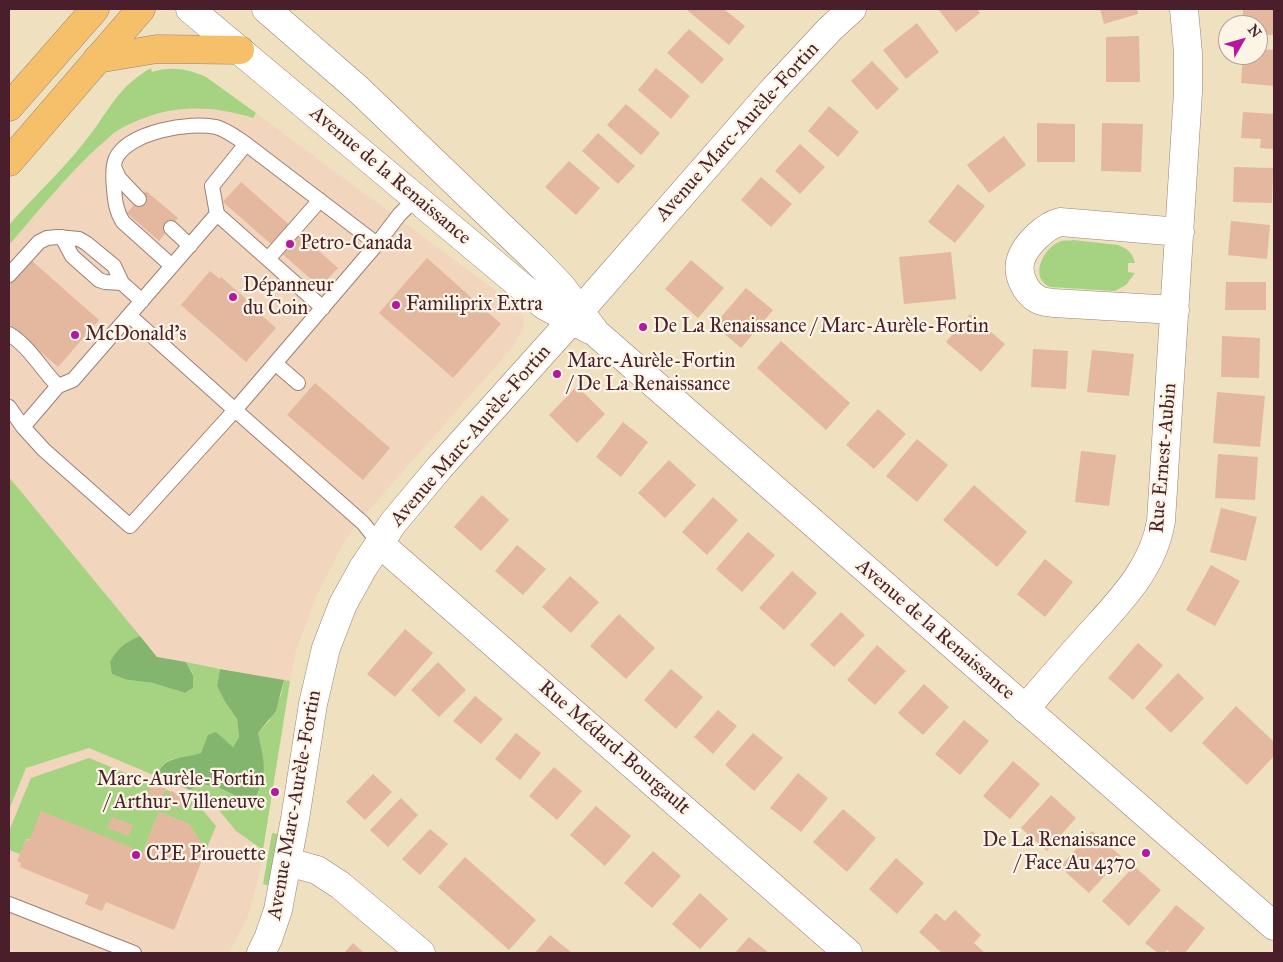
<!DOCTYPE html>
<meta charset="utf-8">
<style>
body{margin:0}
#map{position:relative;width:1283px;height:962px;overflow:hidden;background:#efe0c0;font-family:"IM FELL Great Primer",serif}
canvas{display:block}
.frame{position:absolute;inset:0;border:10px solid #4a1f2b;pointer-events:none}
.north{position:absolute;left:1218px;top:15px;width:50px;height:50px;box-sizing:border-box;background:#fcf5e5;border:1px solid #b59f9b;border-radius:50%;rotate:52deg;font-size:14px;font-weight:700;line-height:20px;text-align:center;color:#4a1f2b}
.north::after{content:'';display:block;margin:auto;width:18px;height:22px;background:#b5179e;clip-path:polygon(50% 0,100% 100%,50% 72%,0 100%)}
</style>
<div id="map">
<canvas width="1283" height="962"></canvas>
<div class="frame"></div>
<div class="north">N</div>
</div>
<script>
const c = document.querySelector('canvas').getContext('2d');
c.lineJoin = 'round';
function fillPath(path, color) {
  c.fillStyle = color;
  c.fill(path, 'evenodd');
}
function trace(path, color, width, dash) {
  c.strokeStyle = color;
  c.lineWidth = width;
  c.lineCap = dash ? 'butt' : 'round';
  c.setLineDash(dash || []);
  c.stroke(path);
}
function label(font, color, halo, rows, align = 'center') {
  c.font = font + ' "IM FELL Great Primer",serif';
  c.lineWidth = 4.5;
  c.setLineDash([]);
  c.textBaseline = 'middle';
  c.strokeStyle = halo;
  c.fillStyle = color;
  for (const [text, x, y, turn = 0] of rows) {
    c.save();
    c.translate(x, y);
    c.rotate((+turn || 0) * Math.PI / 180);
    c.textAlign = isNaN(turn) ? turn : align;
    if (halo) c.strokeText(text, 0, 0);
    c.fillText(text, 0, 0);
    c.restore();
  }
}
const built = new Path2D(`
 M201,108L230,111L252,118L256,113L515,305L523,318L524,328L511,349L384,493L359,521L343,544L316,597L296,650L290,681L157,657L9,477V245L79,164L118,130L146,117L176,110Z
 M89,748L209,798L236,831L263,850L262,861L252,903L247,919L229,953H18L9,950V810L26,768Z`);
const green = new Path2D(`
 M151,68L152,72C171,66 188,69 206,77L256,113L253,118C206,103 163,105 120,129C112,133 106,141 99,146C66,176 38,212 9,245V225C32,198 59,174 82,145C107,116 114,89 151,68Z
 M1073,240L1118,245C1128,249 1132,252 1135,263H1128V272L1135,273L1126,285L1115,291L1050,287C1028,277 1044,247 1061,241C1065,240 1070,241 1073,240Z
 M9,477L140,636L126,643L128,680L153,683L185,693L193,688V674L186,662L220,669L217,686L225,702L237,719L239,737L233,747L216,733C212,738 207,747 202,752C186,766 169,747 156,776L89,748L26,768L9,810Z
 M284,680L290,681L263,850L236,831L209,798L190,790L202,784L220,788L244,800L258,733L269,721L281,695Z
 M89,758L196,802L216,826L206,850L189,824L159,812L143,852L26,839L20,854L9,850V831L31,778Z
 M272,833L279,834L270,886L263,884Z`);
const forest = new Path2D(`
 M140,636L157,657L186,662L193,675V688L185,693L153,683L128,680L112,674L110,662C118,648 124,643 140,636Z
 M220,669L284,680L276,711L258,733C263,759 269,771 256,796L244,800L220,788L202,784L190,790L156,776C166,754 181,760 201,753L208,735L216,732L233,747L239,737L237,719L225,702L217,686Z`);
const building = new Path2D(`
 M688,9H724L745,26L729,45L687,10Z
 M938,9H977L980,13L956,32Z
 M1100,9H1137L1138,14L1104,24Z
 M1243,9H1274V35H1258V25H1243Z
 M917,23L939,52L906,79L883,50Z
 M689,29L724,59L702,84L667,53Z
 M1139,36L1140,82H1106V37Z
 M1258,49L1274,50V86L1241,83L1243,55H1258Z
 M872,61L899,89L877,110L851,81Z
 M656,68L690,96L671,119L638,90Z
 M626,104L660,133L641,155L607,125Z
 M829,106L859,132L838,157L808,131Z
 M1243,112L1274,114V149L1260,148L1261,139L1241,138Z
 M1037,123L1075,124V162H1037Z
 M1102,123L1143,124L1141,172L1101,171Z
 M598,133L635,166L618,184L582,151Z
 M1004,136L1026,165L989,193L967,165Z
 M800,144L825,167L800,194L775,171Z
 M569,161L600,188L576,215L545,187Z
 M1234,167L1273,168L1272,203L1233,202Z
 M761,177L792,204L771,227L741,200Z
 M241,182L338,268L320,287L223,202Z
 M958,184L985,206L955,243L928,222Z
 M146,191L178,218L159,241L127,213Z
 M1231,221L1270,225L1267,259L1228,255Z
 M951,252L956,299L904,304L899,257Z
 M427,258L501,324L453,378L379,313Z
 M691,260L724,288L698,318L665,289Z
 M32,261L99,320L58,367L9,324V283L26,263L28,264Z
 M210,271L220,279L221,277L261,312L260,314L276,328L246,362L181,305Z
 M1226,282H1266V310H1225Z
 M746,288L773,310L741,348L714,325Z
 M970,314L1005,344L981,372L946,342Z
 M1222,336L1260,338L1259,378L1221,377Z
 M781,341L850,403L826,430L757,368Z
 M1033,349L1068,351L1066,389L1031,387Z
 M1092,350L1134,354L1129,396L1087,392Z
 M315,383L390,448L363,480L287,415Z
 M577,386L605,414L577,443L549,415Z
 M1217,392L1265,396L1260,447L1213,443Z
 M878,409L906,434L874,469L846,445Z
 M623,422L648,442L621,477L596,457Z
 M917,439L948,465L917,502L886,476Z
 M1081,451L1116,455L1109,506L1075,502Z
 M1218,454L1258,457L1255,500L1215,498Z
 M669,460L696,485L665,518L638,493Z
 M974,485L1027,532L997,567L943,520Z
 M482,495L509,520L481,551L454,527Z
 M713,497L738,520L707,555L682,532Z
 M1221,508L1257,517L1246,561L1210,552Z
 M748,532L775,555L742,592L716,569Z
 M517,545L546,569L523,595L495,571Z
 M1045,559L1073,582L1045,617L1017,594Z
 M1211,565L1240,581L1215,626L1186,610Z
 M792,571L817,593L784,630L759,608Z
 M570,576L599,602L571,633L542,607Z
 M841,612L865,635L834,667L810,645Z
 M619,614L655,648L626,679L590,646Z
 M405,629L433,653L395,697L367,674Z
 M1138,643L1163,665L1133,700L1108,678Z
 M877,645L906,671L875,705L847,680Z
 M438,662L466,690L439,717L411,690Z
 M671,669L703,697L676,729L644,700Z
 M1178,673L1204,698L1171,733L1145,708Z
 M924,684L949,707L923,735L898,713Z
 M475,696L503,719L481,744L453,721Z
 M1236,706L1274,742V756L1247,785L1202,743Z
 M718,710L737,726L713,754L694,737Z
 M964,720L989,741L960,775L935,754Z
 M516,733L541,753L520,780L495,759Z
 M753,733L783,758L754,791L725,765Z
 M1013,761L1040,784L1010,819L983,796Z
 M554,767L582,791L557,820L529,796Z
 M798,773L828,798L801,832L770,808Z
 M373,774L392,792L365,820L346,802Z
 M152,783L166,789L161,801L147,795Z
 M171,791L185,798L180,809L166,803Z
 M1051,795L1076,818L1047,851L1021,828Z
 M401,798L418,815L388,847L370,830Z
 M596,806L631,836L605,866L570,835Z
 M843,809L876,838L847,872L813,842Z
 M41,811L143,852L159,812L189,824L206,850L174,930L106,902L102,911L85,904L89,895L20,867L21,863L17,861L26,839L29,841Z
 M112,817L133,825L129,836L107,828Z
 M430,829L448,844L420,875L402,859Z
 M1092,831L1122,857L1089,893L1060,867Z
 M653,851L681,876L652,908L624,883Z
 M465,857L536,920L509,950L438,887Z
 M896,858L924,883L897,914L869,889Z
 M1134,866L1161,890L1129,926L1102,901Z
 M700,893L728,919L700,949L672,924Z
 M1176,905L1205,928L1185,953H1171L1167,950L1165,953H1158L1145,943Z
 M955,910L981,935L974,943L985,953H942L919,932L936,913L945,921Z
 M550,935L572,953H535Z
 M749,937L769,953H735Z
 M353,943L364,953H344Z`);
const service = new Path2D(`
 M114,167L119,178L139,199
 M217,214L212,186L246,144L377,244
 M171,228L190,246
 M62,237L72,256L99,280L105,282L122,283
 M268,259L320,200
 M172,266L123,222C116,211 115,201 114,189C113,179 112,167 116,158C129,132 190,121 216,127C227,130 237,138 246,144
 M9,275L39,242L47,238L57,237L79,239L86,243L114,266L122,283L142,301
 M130,316L235,410L377,244L399,215L416,198
 M9,334C30,347 41,369 58,386
 M275,363L298,383
 M9,407L23,427L44,450L130,526L235,410L363,523L379,543
 M23,427L58,386L73,380L217,214L323,308
 M9,904L134,953`);
const minor = new Path2D(`
 M1175,310L1053,303C1047,302 1042,302 1037,299C1025,292 1016,273 1021,259C1026,244 1045,226 1060,222L1180,232
 M379,543L848,953
 M1025,709C1045,686 1065,662 1086,639C1118,603 1153,570 1161,521L1188,92V53L1184,9
 M288,862L317,870L340,885L421,953
 M261,953L268,939L278,910L295,819L313,704L326,648L343,604L363,568L393,523L439,468L572,320L774,89L830,29L852,9`);
const tertiary = new Path2D(`
 M190,9L534,297L545,306L590,330
 M266,9L358,89L534,258L562,287L596,333L1274,926`);
const motorway = new Path2D(`
 M97,59L157,49L240,50
 M9,107L95,9
 M9,162L141,9`);
const markers = [
 [290,244,5,"#b5179e"],
 [233,297,5,"#b5179e"],
 [396,305,5,"#b5179e"],
 [643,327,5,"#b5179e"],
 [75,335,5,"#b5179e"],
 [557,374,5,"#b5179e"],
 [275,792,5,"#b5179e"],
 [1146,853,5,"#b5179e"],
 [136,855,5,"#b5179e"]
];
const streetNames = [
 ["Avenue Marc-Aurèle-Fortin",738,132,-48],
 ["Avenue de la Renaissance",390,176,40],
 ["Avenue Marc-Aurèle-Fortin",471,436,-49],
 ["Rue Ernest-Aubin",1164,458,-85],
 ["Avenue de la Renaissance",935,630,41],
 ["Rue Médard-Bourgault",614,748,41],
 ["Avenue Marc-Aurèle-Fortin",295,805,-80]
];
const poiNames = [
 ["Petro-Canada",300,244],
 ["Dépanneur",243,286],
 ["du Coin",243,309],
 ["Familiprix Extra",406,305],
 ["De La Renaissance / Marc-Aurèle-Fortin",653,327],
 ["McDonald's",85,335],
 ["Marc-Aurèle-Fortin",567,362],
 ["/ De La Renaissance",567,385],
 ["Marc-Aurèle-Fortin",265,780,"right"],
 ["/ Arthur-Villeneuve",265,803,"right"],
 ["De La Renaissance",1136,841,"right"],
 ["/ Face Au 4370",1136,864,"right"],
 ["CPE Pirouette",146,855]
];
fillPath(built, '#f1d5bd');
fillPath(green, '#a5d381');
fillPath(forest, '#84b56f');
fillPath(building, '#e3b89e');
trace(service, '#9c8076', 16);
trace(minor, '#9c8076', 29);
trace(tertiary, '#9c8076', 29);
trace(motorway, '#9c8076', 29);
trace(service, '#fff', 14);
trace(minor, '#fff', 28);
trace(tertiary, '#fff', 28);
trace(motorway, '#f6c06b', 28);
for (const [x, y, r, color] of markers) {
  const dot = new Path2D();
  dot.arc(x, y, r, 0, 2 * Math.PI);
  c.fillStyle = color;
  c.fill(dot);
  trace(dot, '#fcf5e5', 2);
}
label('20px', '#4a1f2b', '#fcf5e5', streetNames);
label('20px', '#4a1f2b', '#fcf5e5', poiNames, 'left');
</script>
